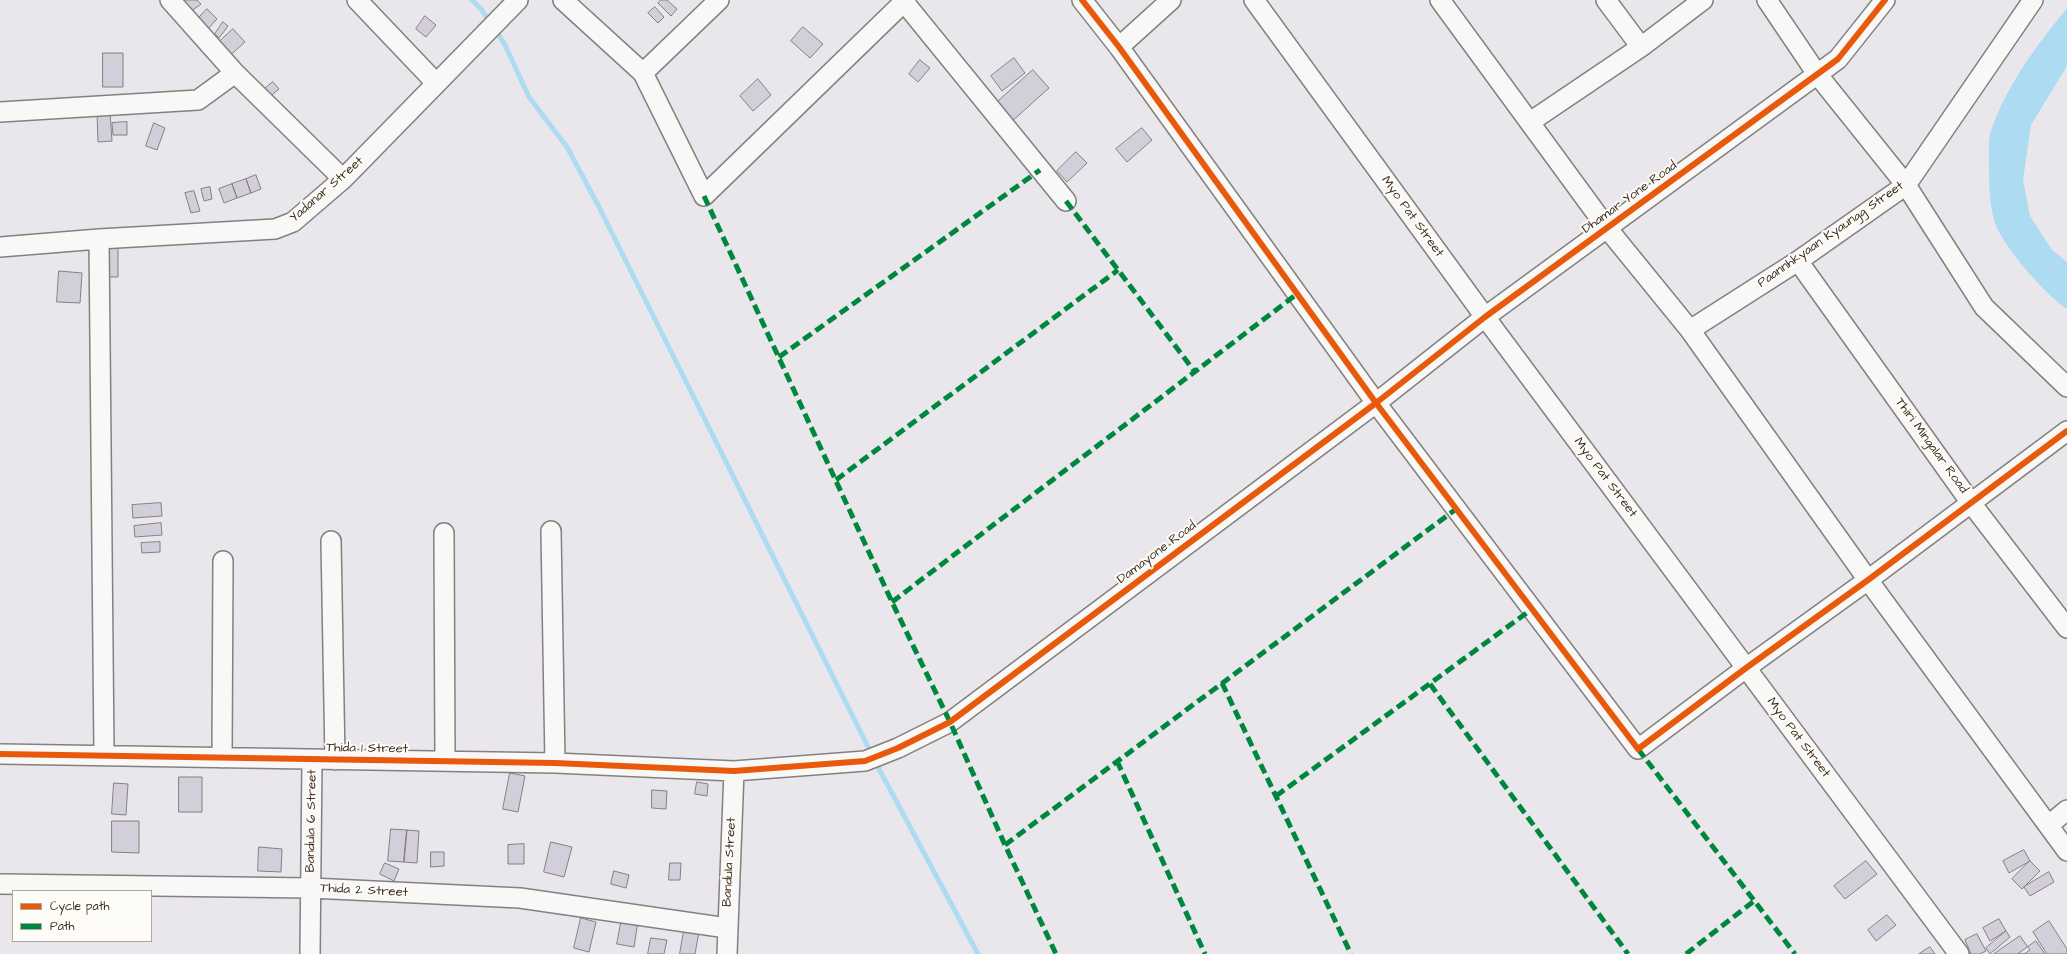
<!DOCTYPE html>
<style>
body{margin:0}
#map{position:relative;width:2067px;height:954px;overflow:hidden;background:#e9e7ec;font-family:"Architects Daughter",sans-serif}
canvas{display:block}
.legend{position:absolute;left:12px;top:890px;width:140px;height:52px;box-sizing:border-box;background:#fdfcf7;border:1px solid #afa8a0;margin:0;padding:5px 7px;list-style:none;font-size:12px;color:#3b2a1e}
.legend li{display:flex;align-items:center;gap:8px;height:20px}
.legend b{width:20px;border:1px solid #afa8a0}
</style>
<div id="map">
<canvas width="2067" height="954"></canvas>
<ul class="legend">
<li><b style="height:5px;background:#e8590c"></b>Cycle path</li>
<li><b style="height:5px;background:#00873e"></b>Path</li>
</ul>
</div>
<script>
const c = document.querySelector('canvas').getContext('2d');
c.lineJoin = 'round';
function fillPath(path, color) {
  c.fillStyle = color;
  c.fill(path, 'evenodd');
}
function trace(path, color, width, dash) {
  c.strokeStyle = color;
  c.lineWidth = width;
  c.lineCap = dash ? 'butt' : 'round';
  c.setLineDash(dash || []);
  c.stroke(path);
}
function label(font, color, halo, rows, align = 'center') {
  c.font = font + ' "Architects Daughter",sans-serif';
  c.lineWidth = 4;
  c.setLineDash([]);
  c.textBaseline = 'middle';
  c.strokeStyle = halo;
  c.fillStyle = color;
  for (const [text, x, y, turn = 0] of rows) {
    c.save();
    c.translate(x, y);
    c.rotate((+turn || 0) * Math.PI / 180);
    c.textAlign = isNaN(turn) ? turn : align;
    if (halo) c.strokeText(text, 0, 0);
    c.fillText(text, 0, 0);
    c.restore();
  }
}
const water = new Path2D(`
 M2067,8V66L2031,125L2023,180L2030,216L2052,250L2067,262V309C2044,293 2011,255 1998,230C1989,212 1989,181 1989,161C1989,152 1988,140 1991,131C2006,86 2037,45 2067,8Z`);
const stream = new Path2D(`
 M472,0L481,9L490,22
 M495,29L505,45L529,97L567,147L598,205L878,767L978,954`);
const building = new Path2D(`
 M179,0H197L201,4L185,16Z
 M661,0H667L677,9L671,16L658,3Z
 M655,7L664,17L658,23L648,13Z
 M207,9L217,19L206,31L196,21Z
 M425,16L436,25L426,37L416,29Z
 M223,22L228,26L219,38L215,34Z
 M803,27L823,44L810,58L791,41Z
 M233,29L245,42L226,59L215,46Z
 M103,53H123V87H103Z
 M1014,58L1025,73L1002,91L991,76Z
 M920,60L930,68L918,82L909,74Z
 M1033,70L1049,88L1010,123L994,105Z
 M758,79L771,95L753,111L740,96Z
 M273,82L279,89L267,99L261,92Z
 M110,112L112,141L98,142L97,113Z
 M127,122V135H113L112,123Z
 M154,123L165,128L157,150L146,146Z
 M1142,128L1152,140L1127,162L1116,149Z
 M1076,152L1087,163L1067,182L1057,171Z
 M256,175L261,189L251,193L246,179Z
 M246,179L251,193L237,198L232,184Z
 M232,184L237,198L224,203L219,189Z
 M210,187L212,199L204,201L201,189Z
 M194,191L200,211L191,213L185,193Z
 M101,248H118V277H101Z
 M59,271L82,273L80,303L57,302Z
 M161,503L162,516L133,518L132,505Z
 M161,523L162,535L135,537L134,526Z
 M160,542V552L142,553L141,543Z
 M510,773L525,776L518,812L503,809Z
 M179,777H202V812H179Z
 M697,782L708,784L707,796L695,794Z
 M114,783L128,784L126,815L112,814Z
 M652,790L667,791L666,809L652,808Z
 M112,821H139V853L112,852Z
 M391,829L407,830L404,862L388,861Z
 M407,830L419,831L417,863L404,862Z
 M551,842L572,847L564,877L544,872Z
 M524,844V864H508V845Z
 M259,847L282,849L281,872L258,871Z
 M2024,850L2030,861L2009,873L2003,861Z
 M431,852H444V866L431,867Z
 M1866,861L1877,874L1845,899L1834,886Z
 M2030,861L2040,871L2022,889L2012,879Z
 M385,863L399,869L394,881L380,874Z
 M670,863H681L680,880H669Z
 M614,871L629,875L626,888L611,884Z
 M2049,872L2054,882L2030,896L2024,887Z
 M1887,915L1896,925L1876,941L1868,930Z
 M581,918L596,922L589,952L574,948Z
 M622,918L638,921L634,947L617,944Z
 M1999,919L2006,931L1990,941L1983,928Z
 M2049,921L2067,949V954H2047L2033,932Z
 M684,930L699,932L695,954H680Z
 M2006,931L2010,937L1990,954L1986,948Z
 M1977,934L1986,951L1980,954H1971L1965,940Z
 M2020,936L2030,950L2024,954H1994Z
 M651,938L667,940L664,954H648Z
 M2036,941L2045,954H2018Z
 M1930,947L1935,954H1919Z`);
const minor = new Path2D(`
 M170,0L235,73L343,179
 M357,0L436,83
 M563,0L643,73L704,196L906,0
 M1082,0L1119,47L1376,403L1638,749L1746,668L1868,580L2067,431
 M1254,0L1485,317L1959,954
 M1440,0L1607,228L1690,330L1868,580L2067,851
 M1606,0L1641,47
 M1767,0L1817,74L1906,185L1984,307L2067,387
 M904,2L1066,201
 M1119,47L1171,0
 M643,73L719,0
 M0,112L198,100L235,73
 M1530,122L1641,47L1703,0
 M99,239L104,754
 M0,247L99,239L275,229L293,222L343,179L518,0
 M1798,261L1971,503L2067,628
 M1690,330L1798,261L1906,185L2033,0
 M551,531L555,763
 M444,533L445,761
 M331,541L335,760
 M0,754L555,763L734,771L865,761L898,748L950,722L1376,403L1485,317L1838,59L1885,0
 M222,758L223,561
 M2049,825L2067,810
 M0,884L311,888L520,898L727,928
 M310,954L312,760
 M727,954L734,771`);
const quiet = new Path2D(`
 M704,196L892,602L950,722L1005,845L1056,954
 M1066,201L1195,372
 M779,357L1040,170
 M836,480L1118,270
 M892,602L1297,294
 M1222,683L1351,954
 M1430,684L1628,954
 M1638,749L1795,954
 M1117,761L1205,954
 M1276,796L1532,609
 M1005,845L1456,509
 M1686,954L1754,901`);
const cycleway = new Path2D(`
 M1082,0L1119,47L1376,403L1638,749L1746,668L1868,580L2067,431
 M0,754L555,763L734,771L865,761L898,748L950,722L1376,403L1485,317L1838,59L1885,0`);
const streetNames = [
 ["Yadanar Street",327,190,-41],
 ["Dhamar Yone Road",1630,198,-36],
 ["Myo Pat Street",1412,217,54],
 ["Paannhkyaan Kyaungg Street",1831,235,-35],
 ["Thiri Mingalar Road",1931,446,54],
 ["Myo Pat Street",1605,478,53],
 ["Damayone Road",1157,553,-37],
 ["Myo Pat Street",1798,738,53],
 ["Thida 1 Street",367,749,1],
 ["Bandula 6 Street",312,821,-89],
 ["Bandula Street",730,862,-87],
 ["Thida 2 Street",364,891,3]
];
fillPath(water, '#addbf2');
trace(stream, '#addbf2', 5);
fillPath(building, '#d2cfda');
trace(building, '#848080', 1);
trace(minor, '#848080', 22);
trace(minor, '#f8f8f7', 19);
trace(quiet, '#00873e', 5, [10, 5]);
trace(cycleway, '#e8590c', 6);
label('13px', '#3b2a1e', '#fdfcf7', streetNames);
</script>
